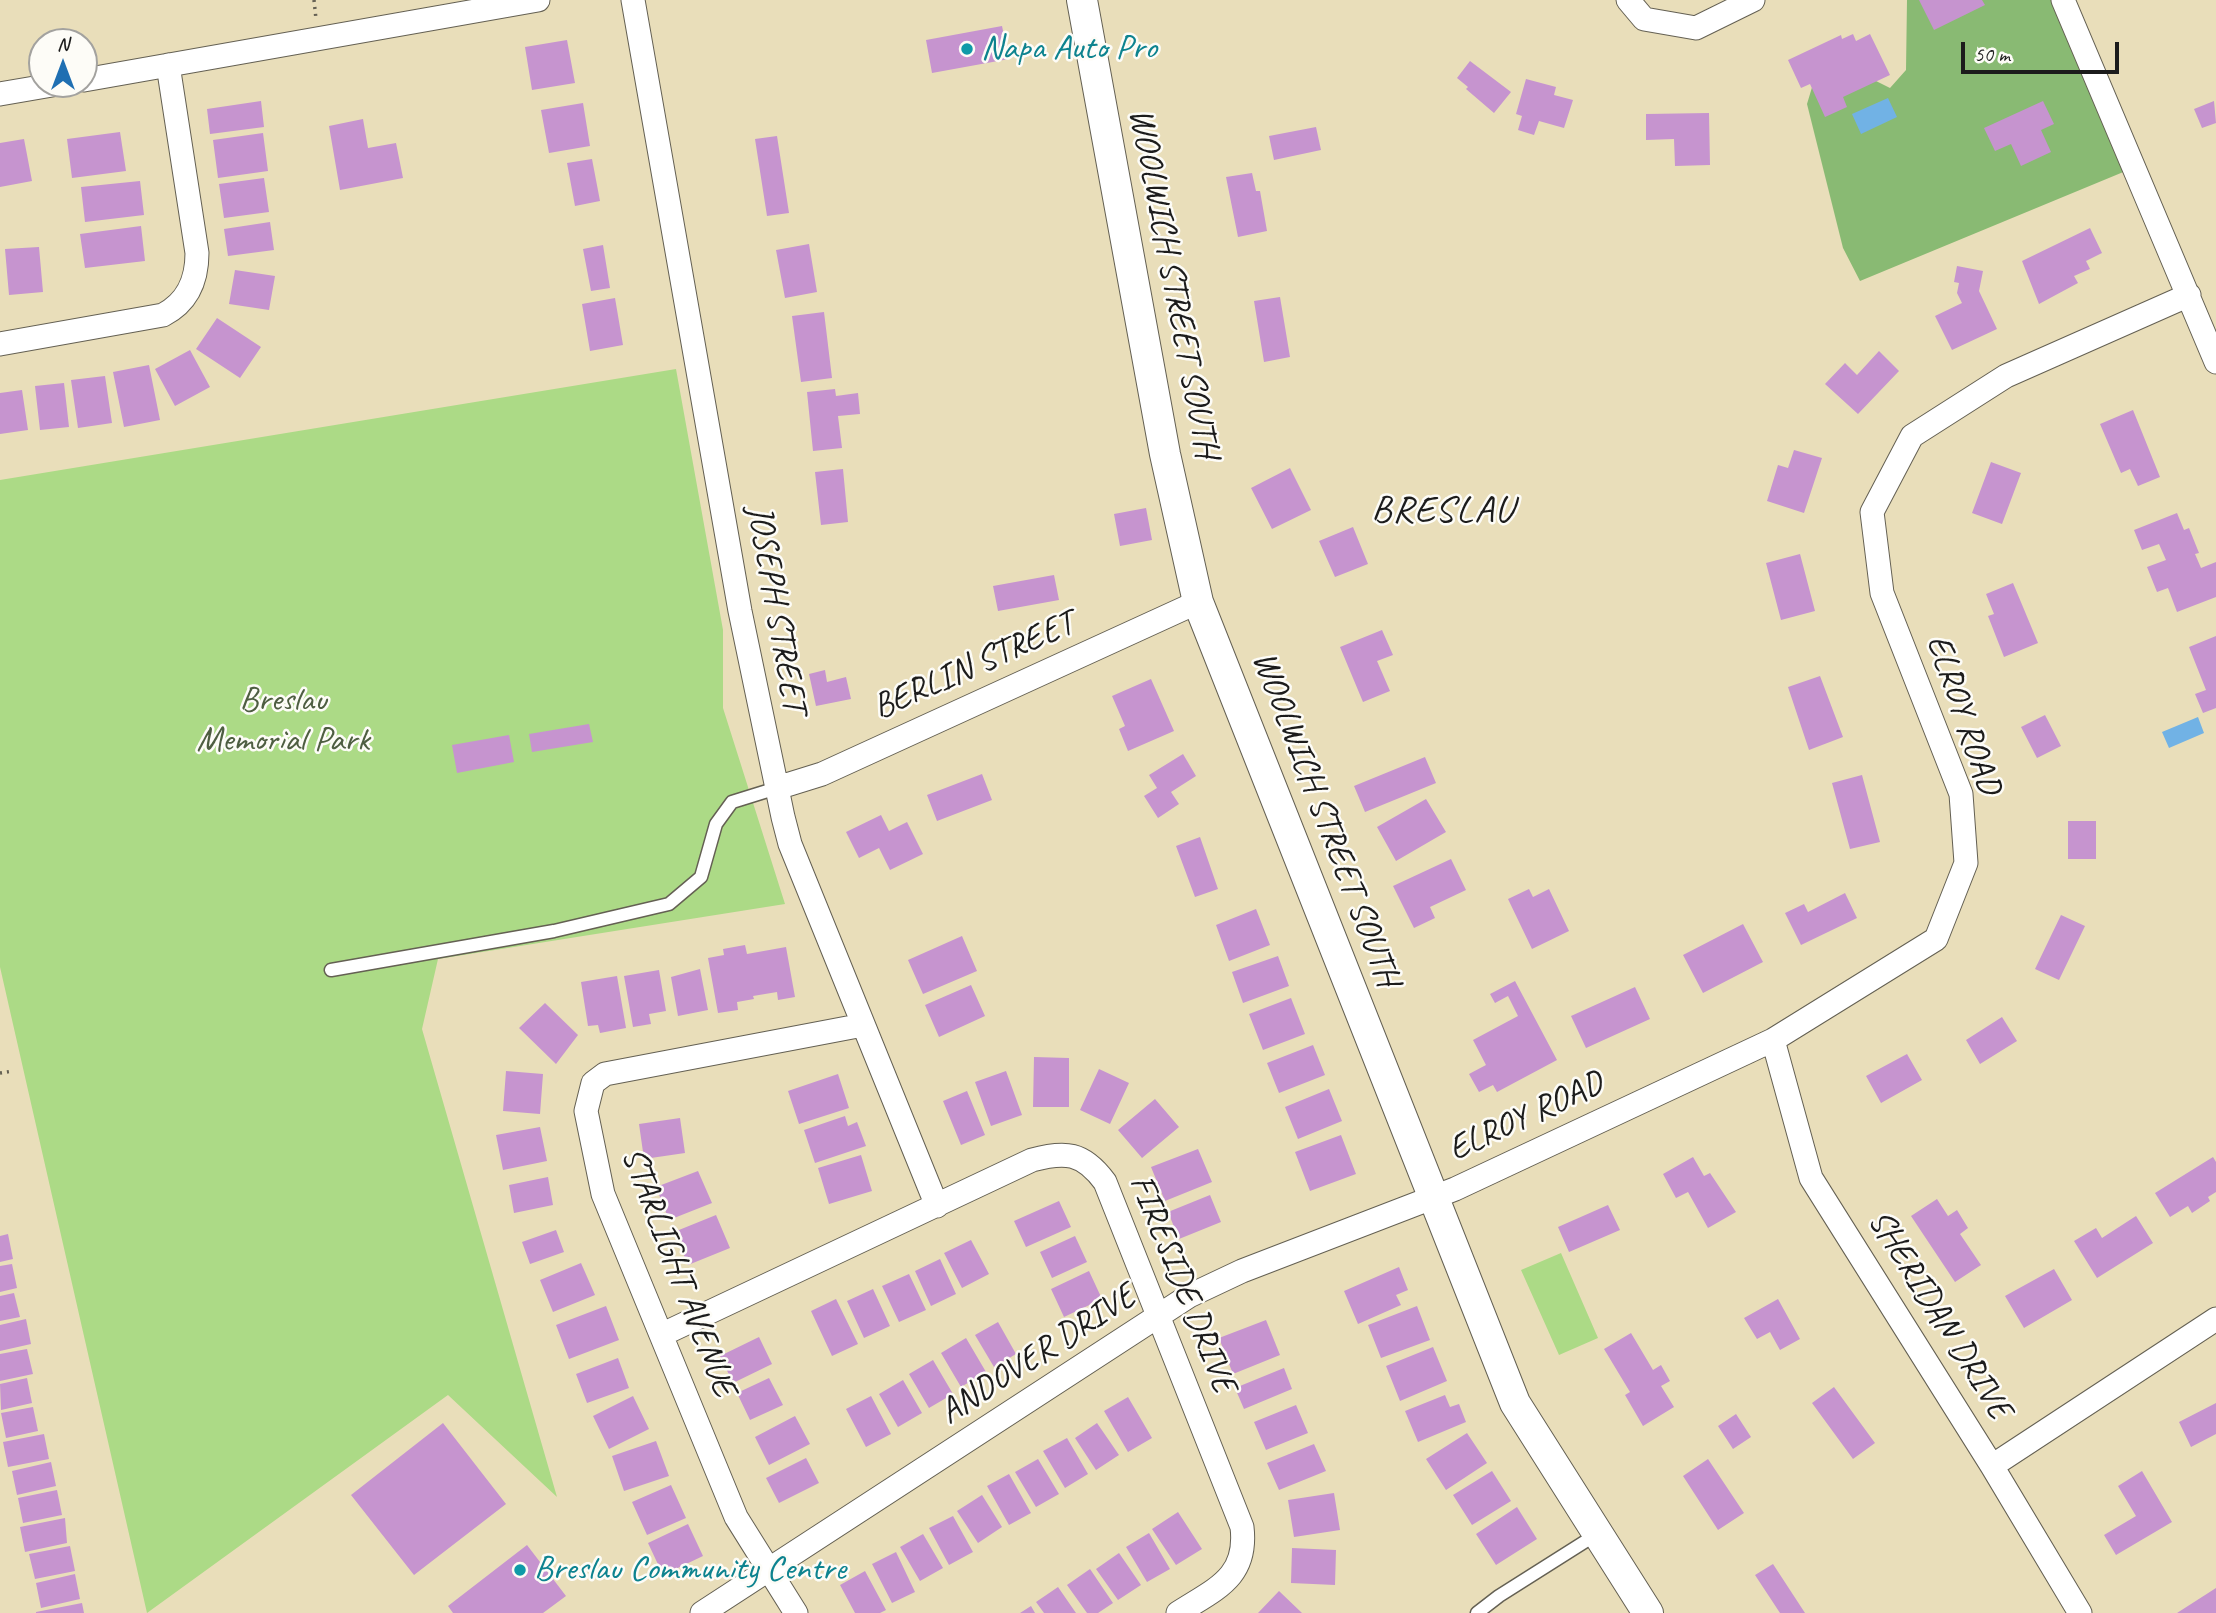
<!DOCTYPE html>
<style>
body{margin:0}
#map{position:relative;width:2216px;height:1613px;overflow:hidden;background:#e9deba;font-family:Caveat,sans-serif}
canvas{display:block}
.north{position:absolute;left:28px;top:28px;width:70px;height:70px;box-sizing:border-box;background:#fdfcf7;border:2px solid #a3a29f;border-radius:50%;rotate:0deg;font-size:19px;font-weight:700;line-height:28px;text-align:center;color:#1c1c1c}
.north::after{content:'';display:block;margin:auto;width:24px;height:32px;background:#1f6fb2;clip-path:polygon(50% 0,100% 100%,50% 72%,0 100%)}
.scale{position:absolute;left:1961px;top:42px;width:158px;height:32px;box-sizing:border-box;border:4px solid #1c1c1c;border-top:0;padding-left:9px;font-size:21px;line-height:24px;white-space:nowrap;color:#1c1c1c;-webkit-text-stroke:5px #fdfcf7;paint-order:stroke}
</style>
<div id="map">
<canvas width="2216" height="1613"></canvas>
<div class="north">N</div>
<div class="scale">50 m</div>
</div>
<script>
const c = document.querySelector('canvas').getContext('2d');
c.lineJoin = 'round';
function fillPath(path, color) {
  c.fillStyle = color;
  c.fill(path, 'evenodd');
}
function trace(path, color, width, dash) {
  c.strokeStyle = color;
  c.lineWidth = width;
  c.lineCap = dash ? 'butt' : 'round';
  c.setLineDash(dash || []);
  c.stroke(path);
}
function label(font, color, halo, rows, align = 'center') {
  c.font = font + ' Caveat,sans-serif';
  c.lineWidth = 5;
  c.setLineDash([]);
  c.textBaseline = 'middle';
  c.strokeStyle = halo;
  c.fillStyle = color;
  for (const [text, x, y, turn = 0] of rows) {
    c.save();
    c.translate(x, y);
    c.rotate((+turn || 0) * Math.PI / 180);
    c.textAlign = isNaN(turn) ? turn : align;
    if (halo) c.strokeText(text, 0, 0);
    c.fillText(text, 0, 0);
    c.restore();
  }
}
const green = new Path2D(`
 M676,369L723,630V708L785,904L438,959L422,1029L557,1497L448,1395L147,1613L0,967V480Z
 M1561,1253L1598,1338L1559,1355L1521,1270Z`);
const forest = new Path2D(`
 M1907,0H2076L2133,168L1860,281L1843,248L1807,104L1822,54L1890,88L1906,70Z`);
const water = new Path2D(`
 M1888,98L1897,117L1861,134L1852,114Z
 M2198,717L2204,733L2169,748L2162,732Z`);
const building = new Path2D(`
 M1919,0H1982L1985,5L1934,30Z
 M1002,26L1009,59L932,73L926,40Z
 M1853,34L1856,41L1870,34L1890,75L1843,97L1847,107L1825,117L1810,84L1801,88L1788,60L1841,35L1842,39Z
 M567,40L575,83L532,90L525,47Z
 M1470,61L1511,92L1494,113L1466,89L1468,87L1457,78Z
 M1526,79L1556,87L1554,95L1573,100L1564,128L1539,121L1534,135L1518,130L1522,116L1516,114Z
 M261,101L264,127L210,134L207,109Z
 M2043,101L2054,124L2041,130L2051,152L2021,166L2011,144L1995,151L1984,128Z
 M2214,101L2216,123L2202,128L2194,109Z
 M583,103L590,146L549,153L541,110Z
 M1709,113L1710,165L1675,166L1674,139L1646,140V114Z
 M363,119L368,148L396,143L403,178L340,190L329,126Z
 M1316,127L1321,150L1274,160L1269,136Z
 M120,132L126,171L72,178L67,139Z
 M263,133L268,171L218,178L213,140Z
 M777,136L789,213L767,216L755,139Z
 M24,139L32,181L0,187V143Z
 M592,159L600,201L575,206L567,163Z
 M1252,173L1256,191H1260L1267,231L1238,237L1226,177Z
 M264,178L269,212L224,218L219,184Z
 M140,181L144,215L85,222L81,187Z
 M270,222L274,250L228,256L224,229Z
 M141,226L145,261L85,268L80,234Z
 M2090,228L2102,253L2086,261L2090,269L2074,276L2078,283L2039,304L2022,261Z
 M809,244L817,292L785,298L776,250Z
 M603,245L610,288L591,291L583,249Z
 M39,247L43,292L9,295L5,249Z
 M1957,266L1983,271L1979,291L1997,329L1952,350L1935,316L1962,303L1957,293L1959,283L1954,282Z
 M235,270L275,276L269,310L229,304Z
 M1280,297L1290,357L1264,362L1254,301Z
 M615,298L623,345L590,351L582,304Z
 M824,312L832,378L801,382L792,316Z
 M217,318L261,347L240,378L196,349Z
 M190,350L210,387L175,406L155,369Z
 M1879,351L1899,371L1858,414L1825,384L1845,363L1857,375Z
 M149,365L160,420L124,427L113,372Z
 M105,376L112,423L78,428L71,380Z
 M64,383L69,427L40,430L35,386Z
 M835,389L836,396L858,393L860,414L838,416L842,448L813,451L807,392Z
 M22,390L28,430L0,434V393Z
 M2133,410L2160,477L2138,486L2130,469L2121,473L2100,424Z
 M1794,450L1822,458L1804,513L1767,501L1778,465L1788,468Z
 M1991,462L2021,473L2002,524L1972,513Z
 M1290,468L1311,510L1272,529L1251,488Z
 M843,469L848,522L821,525L815,472Z
 M1146,508L1152,540L1120,546L1114,514Z
 M2177,513L2184,530L2189,528L2199,553L2195,554L2201,568L2216,562V597L2177,612L2168,588L2157,592L2147,567L2166,560L2159,544L2142,550L2134,530Z
 M1353,527L1368,564L1335,577L1319,541Z
 M1800,554L1815,611L1781,620L1766,563Z
 M1054,575L1059,600L998,611L993,586Z
 M2013,583L2038,643L2004,657L1988,616L1994,614L1986,594Z
 M1382,630L1393,655L1377,661L1390,691L1363,702L1340,647Z
 M2216,636V708L2203,713L2195,694L2206,690L2189,647Z
 M825,670L827,682L846,677L851,699L816,706L809,674Z
 M1820,676L1843,737L1809,750L1788,687Z
 M1151,679L1174,731L1128,751L1119,729L1125,726L1112,696Z
 M2045,715L2061,746L2037,758L2021,727Z
 M589,724L593,742L532,752L529,734Z
 M509,735L514,762L457,773L452,745Z
 M1183,754L1196,776L1171,792L1179,804L1158,818L1144,796L1157,788L1149,775Z
 M1425,757L1436,783L1365,812L1354,786Z
 M982,774L992,800L937,821L927,795Z
 M1862,775L1880,842L1850,849L1832,783Z
 M1426,799L1446,832L1396,861L1377,827Z
 M881,815L889,831L907,822L923,854L890,870L879,848L859,858L846,832Z
 M2068,821H2096V859H2068Z
 M1200,837L1218,889L1195,897L1176,846Z
 M1451,859L1466,890L1430,907L1435,918L1414,928L1393,886Z
 M1529,889L1533,897L1549,889L1569,931L1532,949L1508,899Z
 M1845,893L1857,918L1801,945L1785,913L1804,904L1808,912Z
 M1256,909L1270,945L1229,961L1216,925Z
 M2061,915L2085,926L2059,980L2035,969Z
 M1743,924L1763,962L1703,993L1683,955Z
 M962,936L977,971L923,994L908,960Z
 M745,945L747,954L786,947L795,997L778,1000L777,992L753,996L754,999L737,1002L738,1010L718,1013L708,958L724,955L723,949Z
 M1278,956L1289,986L1243,1003L1232,972Z
 M700,969L708,1010L678,1016L671,977Z
 M659,970L666,1011L649,1014L651,1024L633,1027L624,976Z
 M617,976L626,1028L600,1033L598,1025L588,1026L581,982Z
 M1515,981L1557,1060L1497,1092L1493,1085L1479,1092L1469,1074L1486,1065L1473,1040L1518,1016L1508,996L1495,1003L1490,994Z
 M971,985L985,1016L939,1037L925,1005Z
 M1635,987L1650,1019L1586,1048L1571,1016Z
 M1291,998L1305,1034L1263,1050L1249,1014Z
 M545,1003L578,1035L556,1064L519,1028Z
 M2002,1017L2017,1041L1980,1064L1966,1040Z
 M1313,1045L1325,1075L1279,1093L1267,1063Z
 M1907,1054L1922,1080L1881,1103L1866,1076Z
 M1034,1057L1069,1058V1107H1033Z
 M1099,1069L1129,1083L1110,1124L1080,1110Z
 M506,1071L543,1074L540,1114L503,1111Z
 M1006,1071L1022,1115L991,1126L975,1082Z
 M838,1074L849,1108L799,1124L788,1091Z
 M1329,1089L1342,1121L1298,1139L1285,1107Z
 M967,1091L985,1135L961,1145L943,1101Z
 M1155,1099L1179,1127L1142,1158L1118,1130Z
 M845,1116L848,1126L857,1122L866,1146L815,1163L804,1130Z
 M680,1118L685,1153L644,1159L639,1124Z
 M540,1127L547,1161L503,1170L496,1135Z
 M1341,1135L1356,1174L1310,1191L1295,1152Z
 M1198,1149L1212,1182L1165,1201L1151,1167Z
 M861,1155L872,1191L829,1204L818,1168Z
 M1693,1157L1704,1176L1710,1173L1736,1212L1708,1228L1688,1192L1676,1198L1663,1174Z
 M2213,1157L2216,1162V1192L2208,1197L2210,1201L2192,1213L2188,1206L2170,1217L2155,1193Z
 M698,1171L712,1203L669,1220L656,1187Z
 M548,1177L553,1205L514,1213L509,1185Z
 M1210,1195L1221,1222L1179,1239L1168,1212Z
 M1937,1199L1948,1216L1957,1210L1968,1228L1960,1234L1981,1265L1955,1282L1911,1216Z
 M1059,1201L1071,1227L1026,1247L1014,1221Z
 M1608,1205L1620,1230L1569,1252L1558,1227Z
 M716,1215L730,1248L688,1265L674,1232Z
 M2136,1216L2153,1243L2097,1278L2074,1241L2096,1228L2102,1238Z
 M556,1230L564,1252L530,1264L522,1242Z
 M8,1234L13,1259L0,1262V1236Z
 M1075,1236L1087,1262L1052,1278L1040,1252Z
 M971,1240L989,1274L962,1288L944,1253Z
 M940,1259L956,1294L931,1306L915,1271Z
 M581,1263L595,1295L553,1312L540,1280Z
 M12,1264L17,1288L0,1292V1266Z
 M1399,1267L1408,1290L1396,1295L1401,1305L1358,1324L1344,1291Z
 M2054,1269L2072,1300L2024,1328L2005,1296Z
 M1089,1271L1102,1299L1064,1317L1051,1289Z
 M909,1274L926,1310L899,1322L882,1286Z
 M873,1289L890,1326L864,1338L847,1301Z
 M14,1293L20,1317L0,1321V1296Z
 M836,1299L858,1344L832,1356L811,1311Z
 M1778,1299L1800,1339L1780,1350L1770,1332L1757,1339L1744,1318Z
 M606,1306L619,1340L569,1359L556,1325Z
 M1417,1306L1430,1340L1381,1358L1368,1325Z
 M26,1319L31,1344L0,1351V1325Z
 M1266,1320L1280,1355L1233,1374L1219,1338Z
 M998,1322L1016,1354L994,1367L975,1335Z
 M1631,1333L1653,1370L1661,1365L1670,1381L1661,1386L1674,1407L1643,1426L1625,1395L1630,1392L1604,1349Z
 M759,1337L772,1364L733,1383L720,1356Z
 M966,1338L986,1372L961,1387L941,1353Z
 M1433,1347L1447,1381L1400,1401L1386,1366Z
 M27,1349L33,1374L0,1381V1354Z
 M618,1358L629,1388L587,1403L576,1374Z
 M933,1360L953,1394L929,1408L909,1374Z
 M1284,1368L1292,1389L1244,1409L1235,1388Z
 M27,1378L32,1403L1,1410L0,1384Z
 M769,1378L783,1405L750,1420L737,1393Z
 M903,1380L922,1413L898,1427L879,1394Z
 M1834,1387L1875,1443L1853,1459L1812,1403Z
 M1445,1395L1450,1407L1459,1404L1466,1422L1418,1442L1405,1411Z
 M633,1396L649,1429L609,1449L593,1416Z
 M871,1396L891,1434L866,1447L846,1409Z
 M1128,1397L1152,1438L1128,1452L1104,1411Z
 M2216,1403V1434L2191,1447L2179,1422Z
 M1296,1405L1308,1433L1266,1450L1254,1422Z
 M33,1407L38,1431L6,1438L1,1413Z
 M1736,1414L1751,1437L1733,1449L1718,1426Z
 M795,1416L810,1444L769,1465L755,1437Z
 M443,1423L506,1504L414,1575L351,1495Z
 M1097,1423L1119,1455L1096,1470L1075,1438Z
 M1467,1433L1487,1463L1446,1490L1426,1459Z
 M44,1434L49,1459L8,1467L3,1442Z
 M1067,1438L1088,1474L1065,1488L1043,1451Z
 M656,1441L669,1476L624,1491L612,1456Z
 M1314,1444L1326,1471L1279,1490L1267,1463Z
 M806,1458L819,1483L779,1503L766,1478Z
 M1038,1459L1059,1494L1036,1507L1015,1472Z
 M1708,1459L1744,1513L1718,1530L1683,1476Z
 M51,1462L56,1486L17,1495L12,1471Z
 M1492,1471L1511,1501L1472,1525L1453,1495Z
 M2142,1471L2172,1522L2116,1555L2104,1535L2136,1516L2118,1486Z
 M1009,1474L1031,1513L1009,1525L987,1486Z
 M671,1485L686,1518L647,1535L632,1502Z
 M57,1490L62,1515L23,1523L18,1498Z
 M1334,1493L1340,1530L1294,1537L1288,1500Z
 M982,1495L1002,1527L978,1543L957,1511Z
 M1517,1507L1537,1539L1496,1565L1476,1534Z
 M1178,1512L1202,1549L1176,1565L1152,1529Z
 M953,1516L973,1552L949,1565L929,1528Z
 M65,1518L67,1543L25,1552L20,1527Z
 M688,1524L703,1556L663,1575L648,1543Z
 M1149,1533L1170,1569L1147,1582L1126,1547Z
 M923,1534L943,1568L920,1581L900,1547Z
 M527,1545L566,1596L543,1613H453L448,1606Z
 M70,1546L75,1571L35,1579L29,1554Z
 M1292,1548L1336,1550L1335,1585L1291,1583Z
 M896,1552L915,1592L892,1603L872,1564Z
 M1119,1553L1141,1585L1118,1600L1096,1569Z
 M1773,1564L1805,1613H1780L1755,1575Z
 M1090,1569L1113,1603L1098,1613H1087L1067,1585Z
 M865,1571L886,1610L880,1613H855L840,1585Z
 M75,1574L80,1599L41,1608L36,1583Z
 M1058,1587L1076,1613H1044L1036,1602Z
 M2216,1588V1613H2177Z
 M1279,1591L1302,1613H1258Z
 M82,1603L84,1613H36V1612Z
 M1031,1606L1035,1613H1020Z`);
const path = new Path2D(`
 M314,0L316,19
 M0,1073L13,1071`);
const service = new Path2D(`
 M331,970L554,931L669,904L701,877L716,824L732,802L777,788
 M1477,1613L1499,1596L1597,1534`);
const minor = new Path2D(`
 M633,0L740,611L783,817L790,844L937,1206
 M1628,0L1644,19L1696,28L1753,0
 M2063,0L2216,362
 M84,80L538,0
 M0,94L58,84
 M0,344L163,315C188,302 197,280 197,253L168,65
 M777,788L822,774L1198,602
 M1773,1040L1811,1178L1992,1466L2080,1613
 M661,1335L1032,1160C1065,1151 1083,1152 1105,1182L1242,1527C1248,1578 1215,1589 1178,1613
 M1992,1466L2216,1319
 M702,1613L1189,1296L1242,1271L1455,1189L1773,1040L1936,939L1966,863L1961,794L1882,593L1872,512L1912,436L2006,376L2189,295
 M796,1613L736,1517L603,1194L586,1111L593,1083L605,1074L863,1025`);
const tertiary = new Path2D(`
 M1082,0L1165,454L1198,602L1515,1403L1648,1613`);
const markers = [
 [967,49,7,"#0f9aa8"],
 [520,1570,7,"#0f9aa8"]
];
const cultureNames = [
 ["Napa Auto Pro",981,49],
 ["Breslau Community Centre",534,1570]
];
const streetNames = [
 ["WOOLWICH STREET SOUTH",1173,283,79],
 ["JOSEPH STREET",776,609,80],
 ["BERLIN STREET",974,666,-24],
 ["ELROY ROAD",1963,715,71],
 ["WOOLWICH STREET SOUTH",1325,819,69],
 ["ELROY ROAD",1526,1117,-25],
 ["STARLIGHT AVENUE",678,1272,69],
 ["FIRESIDE DRIVE",1182,1284,68],
 ["SHERIDAN DRIVE",1939,1315,58],
 ["ANDOVER DRIVE",1038,1355,-33]
];
const parkNames = [
 ["Breslau",283,701],
 ["Memorial Park",283,741]
];
const quarterNames = [
 ["BRESLAU",1443,511]
];
fillPath(green, '#acda86');
fillPath(forest, '#89ba73');
fillPath(water, '#71b2e5');
fillPath(building, '#c694cf');
trace(service, '#646053', 15);
trace(minor, '#646053', 25);
trace(tertiary, '#646053', 32);
trace(path, '#646053', 3.5, [2, 5]);
trace(service, '#fff', 12);
trace(minor, '#fff', 23);
trace(tertiary, '#fff', 30);
for (const [x, y, r, color] of markers) {
  const dot = new Path2D();
  dot.arc(x, y, r, 0, 2 * Math.PI);
  c.fillStyle = color;
  c.fill(dot);
  trace(dot, '#fdfcf7', 2.5);
}
label('35px', '#0d838f', '#fdfcf7', cultureNames, 'left');
label('35px', '#1c1c1c', '#fdfcf7', streetNames);
label('35px', '#4e5e41', '#fdfcf7', parkNames);
c.letterSpacing = '2px';
label('38px', '#1c1c1c', '#fdfcf7', quarterNames);
c.letterSpacing = '0px';
</script>
